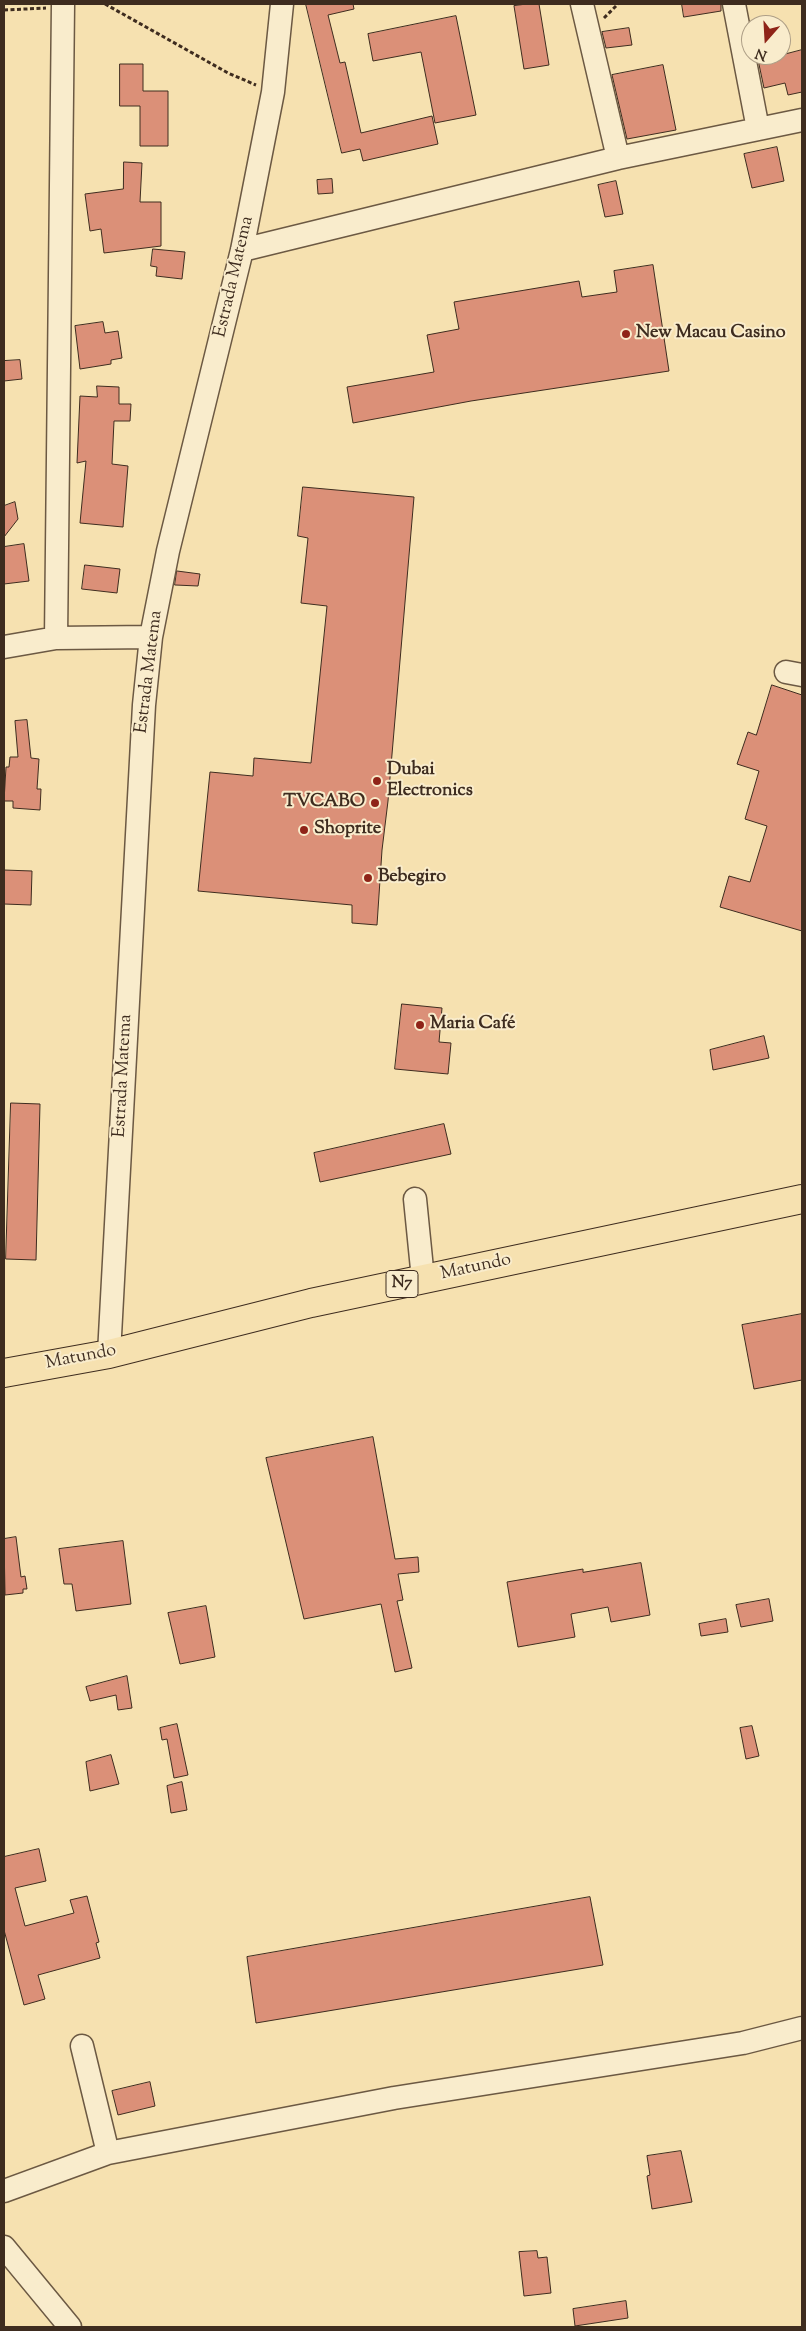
<!DOCTYPE html>
<meta charset="utf-8">
<style>
body{margin:0}
#map{position:relative;width:806px;height:2331px;overflow:hidden;background:#f6e1b0;font-family:"Sorts Mill Goudy",serif}
canvas{display:block}
.frame{position:absolute;inset:0;border:5px solid #3e2c1f;pointer-events:none}
.north{position:absolute;left:741px;top:15px;width:50px;height:50px;box-sizing:border-box;background:#f9eccc;border:1px solid #ae9f87;border-radius:50%;rotate:199deg;font-size:14px;font-weight:700;line-height:20px;text-align:center;color:#3e2c1f}
.north::after{content:'';display:block;margin:auto;width:18px;height:22px;background:#8f2418;clip-path:polygon(50% 0,100% 100%,50% 72%,0 100%)}
</style>
<div id="map">
<canvas width="806" height="2331"></canvas>
<div class="frame"></div>
<div class="north">N</div>
</div>
<script>
const c = document.querySelector('canvas').getContext('2d');
c.lineJoin = 'round';
function fillPath(path, color) {
  c.fillStyle = color;
  c.fill(path, 'evenodd');
}
function trace(path, color, width, dash) {
  c.strokeStyle = color;
  c.lineWidth = width;
  c.lineCap = dash ? 'butt' : 'round';
  c.setLineDash(dash || []);
  c.stroke(path);
}
function label(font, color, halo, rows, align = 'center') {
  c.font = font + ' "Sorts Mill Goudy",serif';
  c.lineWidth = 4;
  c.setLineDash([]);
  c.textBaseline = 'middle';
  c.strokeStyle = halo;
  c.fillStyle = color;
  for (const [text, x, y, turn = 0] of rows) {
    c.save();
    c.translate(x, y);
    c.rotate((+turn || 0) * Math.PI / 180);
    c.textAlign = isNaN(turn) ? turn : align;
    if (halo) c.strokeText(text, 0, 0);
    c.fillText(text, 0, 0);
    c.restore();
  }
}
const building = new Path2D(`
 M306,4H353L354,9L328,15L340,63L345,62L361,133L432,116L438,144L363,161L360,149L342,153Z
 M527,4H539L549,65L524,69L514,6Z
 M682,4H721V11L684,17Z
 M456,16L476,115L435,123L421,52L373,61L368,34Z
 M629,28L632,45L606,48L602,32Z
 M802,50V92L788,95L785,83L764,88L757,55H781Z
 M120,64H143V91H168V146H140V106H120Z
 M663,65L676,130L627,139L612,75Z
 M777,147L784,181L752,188L744,154Z
 M124,162L142,163L140,202H161V246L104,253L101,229L90,231L85,194L123,189Z
 M332,179L333,193L318,194L317,180Z
 M616,181L623,214L605,217L598,185Z
 M153,249L185,252L182,279L156,276L157,267L151,266Z
 M653,265L669,371L471,401L353,423L347,387L434,372L427,335L459,329L454,302L579,281L582,297L617,292L614,271Z
 M103,322L105,333L118,331L122,358L111,360V364L80,369L75,326Z
 M20,360L22,379L4,381V361Z
 M97,386L119,387V404H131L130,421H114L112,464L128,466L123,527L80,523L86,461L77,463L80,396L97,397Z
 M303,487L414,497L388,801L382,850L377,925L352,923V905L198,891L210,772L253,776L254,758L311,763L327,606L301,603L308,538L298,536Z
 M15,502L18,519L4,537V506Z
 M24,544L29,581L4,584V547Z
 M85,565L120,569L117,593L82,589Z
 M177,571L200,574L198,586L175,585Z
 M772,685L802,695V931L720,907L729,876L750,882L767,826L745,819L759,771L737,764L748,732L756,735Z
 M27,720L31,758L39,759L37,789H41L40,810L13,808V801H4L6,767H9L10,757H18L15,721Z
 M4,870L32,871L31,905L4,904Z
 M402,1004L442,1008L439,1042L451,1043L448,1074L395,1069Z
 M764,1036L769,1058L713,1070L710,1050Z
 M11,1103L40,1104L36,1260L6,1259Z
 M444,1124L451,1154L320,1182L314,1153Z
 M802,1314V1380L754,1389L742,1325Z
 M373,1437L395,1559L418,1557L419,1572L398,1574L403,1600L397,1601L412,1668L395,1672L381,1604L304,1619L266,1458Z
 M16,1537L21,1577L25,1576L27,1589H23V1593L5,1595L4,1539Z
 M123,1541L131,1604L76,1611L72,1584H64L59,1549Z
 M641,1563L650,1615L611,1622L608,1607L571,1614L575,1637L518,1647L507,1582L583,1569V1572Z
 M769,1599L773,1621L741,1627L736,1605Z
 M206,1606L215,1657L180,1664L168,1613Z
 M726,1619L728,1632L701,1636L699,1624Z
 M127,1676L132,1708L118,1710L116,1695L90,1701L86,1687Z
 M177,1724L188,1775L174,1778L167,1739L162,1740L160,1728Z
 M752,1726L759,1756L746,1759L740,1728Z
 M111,1755L119,1784L90,1791L86,1762Z
 M182,1782L187,1810L171,1813L167,1786Z
 M39,1849L46,1881L15,1888L25,1926L74,1913L70,1900L87,1896L99,1942L96,1943L100,1958L38,1975L45,1999L24,2005L4,1930V1857Z
 M590,1897L603,1965L256,2023L247,1957Z
 M150,2082L155,2106L118,2115L112,2091Z
 M681,2151L692,2202L652,2209L647,2176L650,2175L647,2156Z
 M537,2251L538,2258L547,2257L551,2293L524,2296L519,2252Z
 M626,2301L628,2318L575,2326L573,2309Z`);
const path = new Path2D(`
 M105,4L228,73L256,85
 M4,10L46,8
 M604,18L618,4`);
const minor = new Path2D(`
 M63,4L56,638L151,637
 M582,4L618,158
 M734,4L758,129
 M242,250L618,158L802,120
 M4,647L56,638
 M786,672L802,675
 M415,1199L423,1279
 M109,1354L144,705L151,637L168,551L242,250L273,92L282,4
 M82,2046L108,2153
 M4,2191L108,2153L394,2098L743,2043L802,2028
 M4,2247L70,2327`);
const major = new Path2D(`
 M4,1373L109,1354L311,1303L802,1199`);
const markers = [
 [626,334,5,"#8f2418"],
 [377,781,5,"#8f2418"],
 [375,803,5,"#8f2418"],
 [304,830,5,"#8f2418"],
 [368,878,5,"#8f2418"],
 [420,1025,5,"#8f2418"]
];
const shields = [
 [402,1284,32]
];
const shieldNames = [
 ["N7",402,1284]
];
const streetNames = [
 ["Estrada Matema",235,277,-77],
 ["Estrada Matema",150,672,-83],
 ["Estrada Matema",124,1076,-87],
 ["Matundo",476,1268,-12],
 ["Matundo",81,1358,-11]
];
const poiNames = [
 ["New Macau Casino",636,334],
 ["Dubai",387,771],
 ["Electronics",387,792],
 ["TVCABO",365,803,"right"],
 ["Shoprite",314,830],
 ["Bebegiro",378,878],
 ["Maria Café",430,1025]
];
fillPath(building, '#db9078');
trace(building, '#3e2c1f', 1);
trace(minor, '#6c5943', 25);
trace(major, '#3e2c1f', 30);
trace(path, '#3e2c1f', 3, [4, 2.5]);
trace(minor, '#f9eccc', 22);
trace(major, '#f6e1b0', 28);
for (const [x, y, r, color] of markers) {
  const dot = new Path2D();
  dot.arc(x, y, r, 0, 2 * Math.PI);
  c.fillStyle = color;
  c.fill(dot);
  trace(dot, '#f9eccc', 2);
}
for (const [x, y, w] of shields) {
  const box = new Path2D();
  box.roundRect(x - w / 2, y - 13.5, w, 27, 4);
  c.fillStyle = '#f9eccc';
  c.fill(box);
  trace(box, '#3e2c1f', 1);
}
label('bold 16px', '#3e2c1f', null, shieldNames);
label('18px', '#3e2c1f', '#f9eccc', streetNames);
label('bold 18px', '#3e2c1f', '#f9eccc', poiNames, 'left');
</script>
